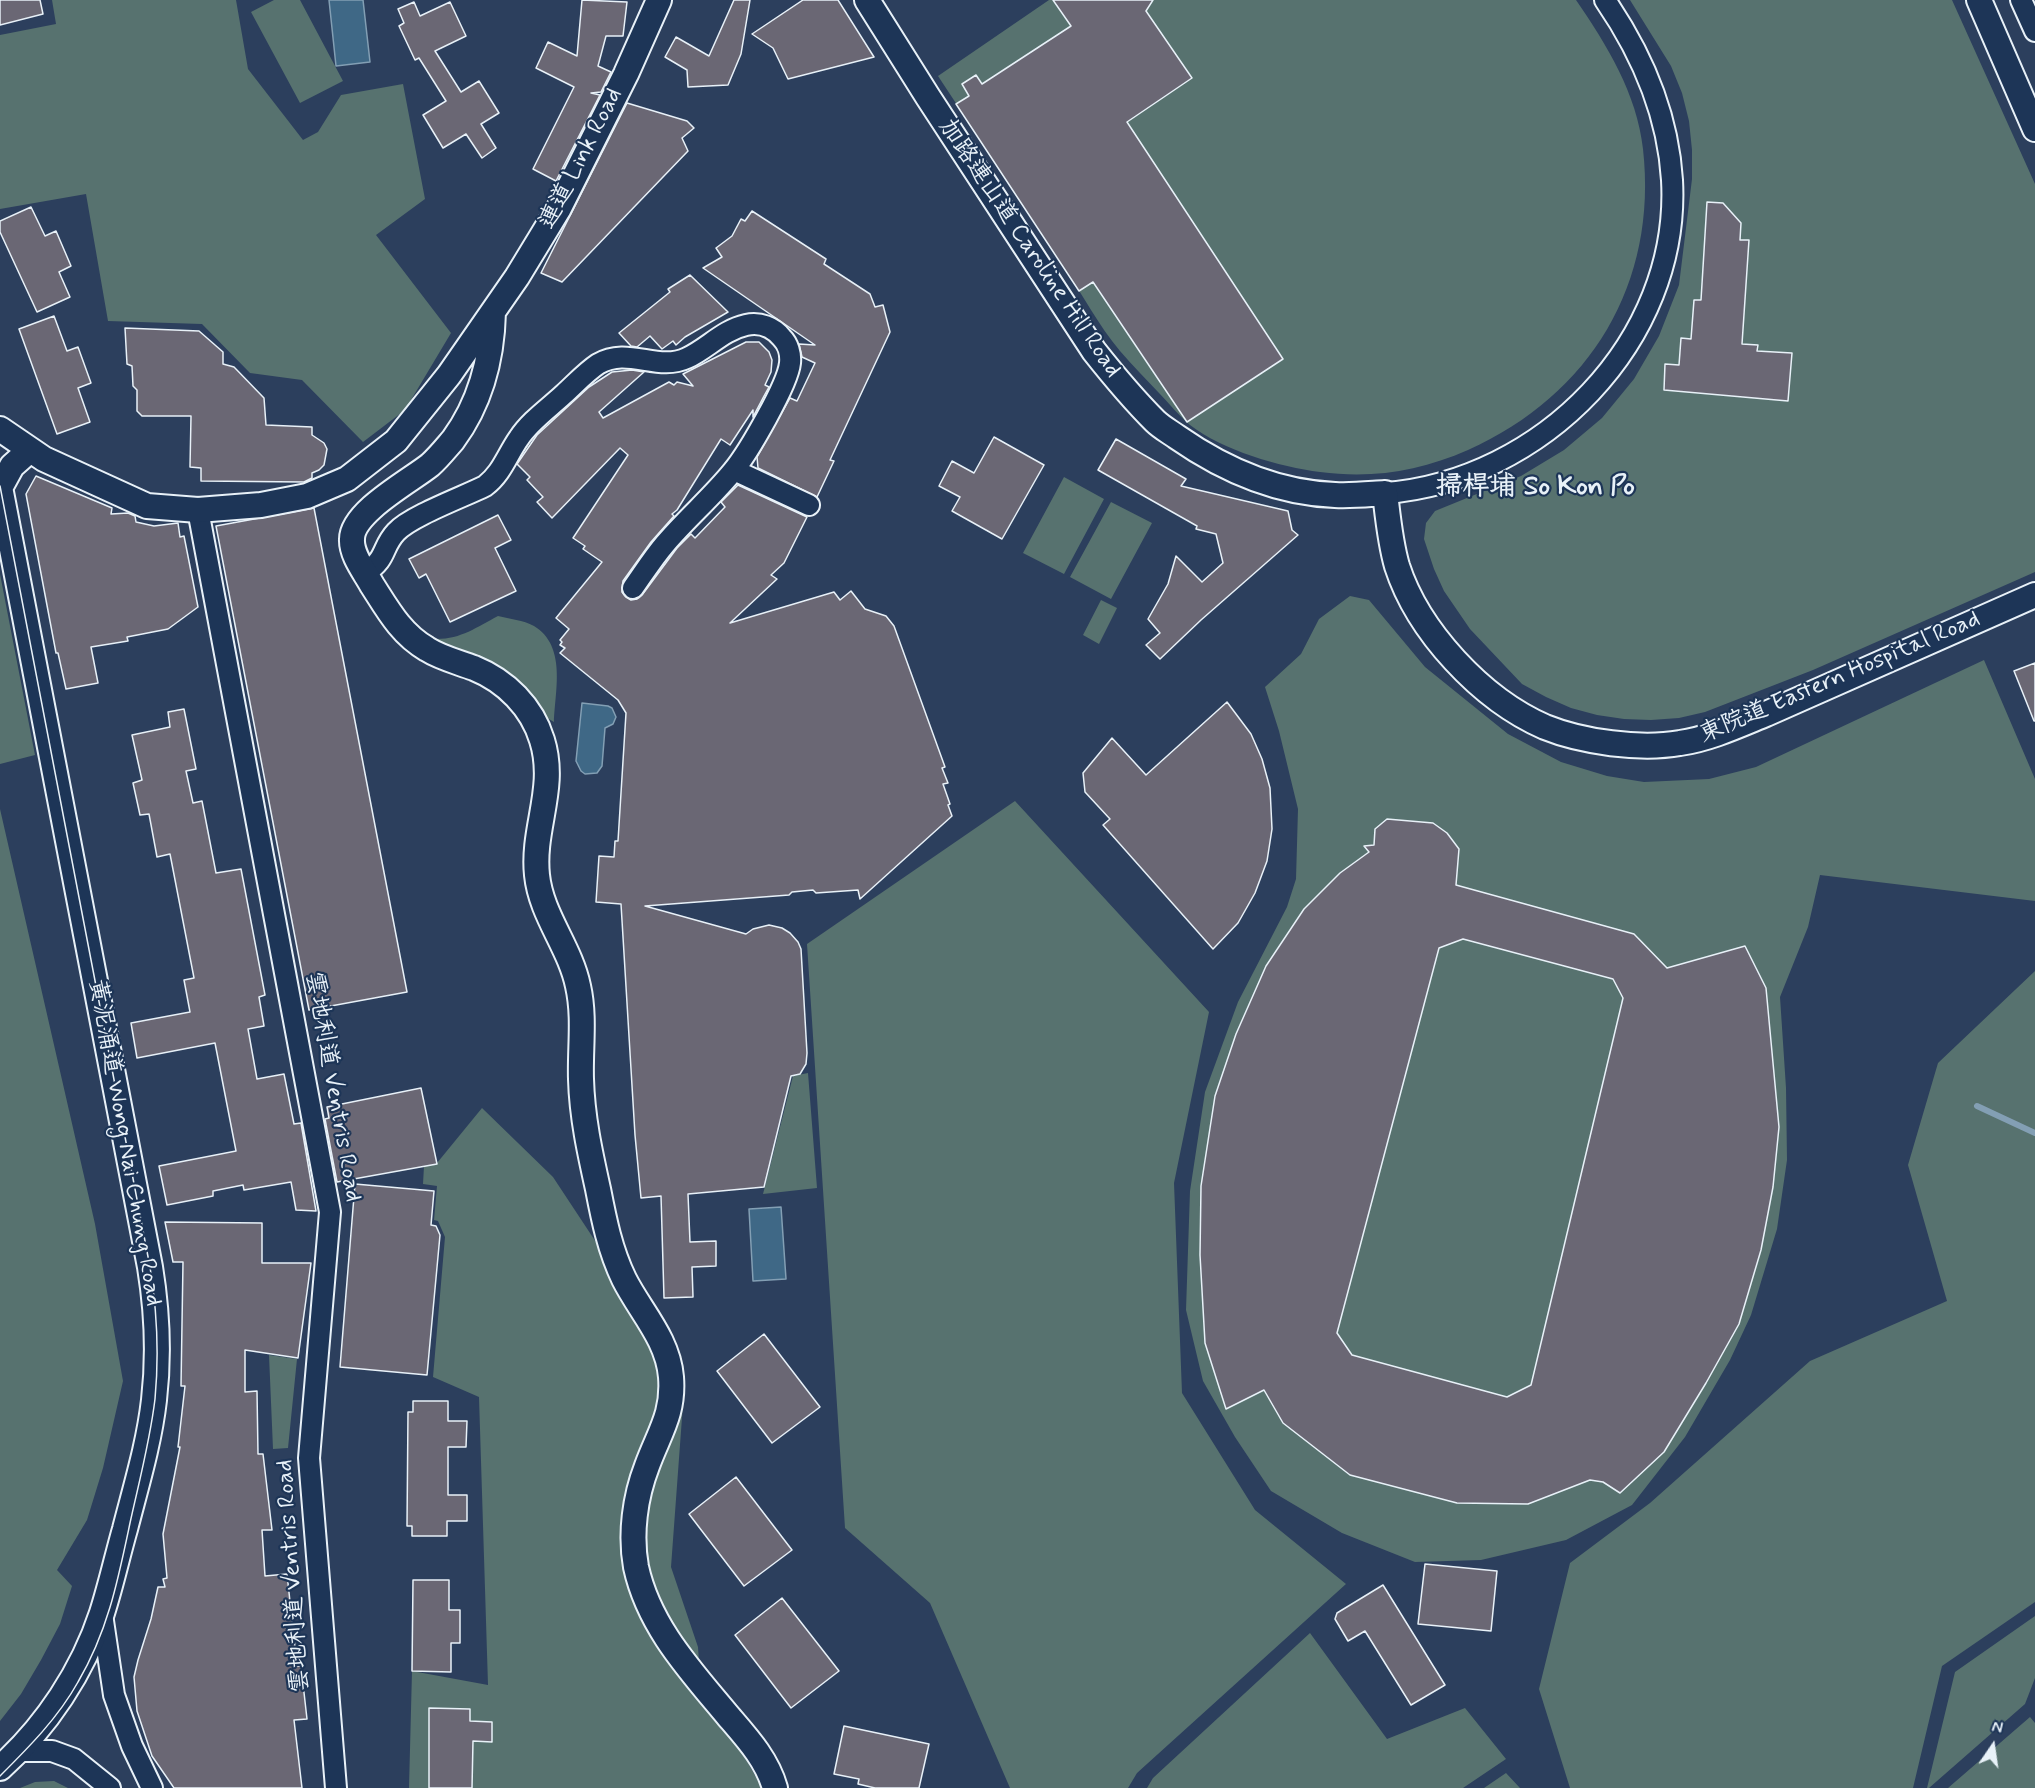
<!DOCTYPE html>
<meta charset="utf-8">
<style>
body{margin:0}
#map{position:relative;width:2035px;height:1788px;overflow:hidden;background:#2c3f5d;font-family:Mynerve,sans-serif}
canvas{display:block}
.north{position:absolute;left:1963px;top:1716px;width:60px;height:60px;-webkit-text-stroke:4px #1d3557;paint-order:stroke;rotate:13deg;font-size:16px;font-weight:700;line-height:24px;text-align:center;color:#e8f1f8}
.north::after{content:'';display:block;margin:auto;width:21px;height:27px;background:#e8f1f8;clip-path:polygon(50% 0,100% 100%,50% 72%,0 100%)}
</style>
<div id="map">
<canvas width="2035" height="1788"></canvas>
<div class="north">N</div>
</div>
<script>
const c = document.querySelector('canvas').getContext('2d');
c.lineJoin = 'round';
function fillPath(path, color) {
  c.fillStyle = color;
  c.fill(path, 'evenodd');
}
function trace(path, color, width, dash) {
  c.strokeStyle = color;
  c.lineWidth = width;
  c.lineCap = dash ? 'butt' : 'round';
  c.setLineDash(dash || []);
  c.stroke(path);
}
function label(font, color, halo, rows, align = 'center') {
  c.font = font + ' Mynerve,"LXGW WenKai TC",sans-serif';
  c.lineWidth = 4.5;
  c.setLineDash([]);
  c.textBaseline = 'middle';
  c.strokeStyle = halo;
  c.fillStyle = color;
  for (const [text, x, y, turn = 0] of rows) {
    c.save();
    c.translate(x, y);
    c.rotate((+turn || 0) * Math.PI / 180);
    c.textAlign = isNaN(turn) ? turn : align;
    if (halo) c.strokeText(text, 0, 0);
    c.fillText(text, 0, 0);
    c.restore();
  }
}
const green = new Path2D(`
 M52,0H236L248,69L303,140L318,132L341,95L403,84L425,199L376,235L451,333L405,410L363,442L302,380L250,373L202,324L108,321L86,194L0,209V35L56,24Z
 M274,0H300L343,81L300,103L251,12Z
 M1049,0H1576C1607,45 1637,94 1643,149C1658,283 1591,395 1468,450C1420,471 1373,479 1320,472C1280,467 1222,450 1190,425C1179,416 1169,403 1159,393C1146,379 1133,366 1120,351C1099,326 1082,294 1064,267C1022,203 980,140 938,76Z
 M1630,0H1952L2035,184V572L1813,670L1705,712L1679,718L1651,720L1624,719L1597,715L1571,708L1546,697L1522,684L1470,629L1444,591L1434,569L1424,539L1426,523L1435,511L1521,476L1564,450L1602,418L1634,379L1659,336L1679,285L1692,179V150L1689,121L1682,93L1671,66Z
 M1064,477L1104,499L1064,574L1023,553Z
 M1111,502L1152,523L1111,599L1070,577Z
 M0,574L35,755L0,764Z
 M1350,596L1369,600L1425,667L1508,734L1561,762L1607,776L1644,782L1709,779L1756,767L1984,660L2035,779V901L1820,875L1808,927L1780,997L1786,1088L1787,1160L1777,1229L1751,1315L1730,1360L1685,1437L1632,1505L1566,1540L1481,1560L1415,1562L1342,1533L1271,1491L1235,1437L1203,1381L1186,1310L1190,1191L1205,1092L1238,1002L1287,907L1296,879L1298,809L1279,731L1265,687L1301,654L1319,619Z
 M1101,600L1117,608L1099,644L1083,635Z
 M498,616C510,619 523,620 534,626C567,646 555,691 554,722L547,718L536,699L524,687L503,674L444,651L437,639C461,639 477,627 498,616Z
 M1015,801L1209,1012L1174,1183L1182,1393L1255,1510L1346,1584L1137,1773L1128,1788H1010L930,1603L845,1528L807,944Z
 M0,809L95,1224L123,1381L103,1468L87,1520L57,1570L72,1586L60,1624L41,1660L21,1694L0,1721Z
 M2035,971V1602L1942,1666L1913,1788H1570L1539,1689L1570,1563L1650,1503L1810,1361L1947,1301L1908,1165L1938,1063Z
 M808,1073L817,1188L763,1194L793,1076Z
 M482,1108L553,1177L685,1377L671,1567L698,1647L700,1677L762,1788H409L412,1671L488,1685L479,1397L433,1377L445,1237L438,1221L434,1220L437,1186L423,1184L424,1166L437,1163Z
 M269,1355L297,1359L288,1448L273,1449Z
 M2035,1616V1678L2025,1704L1929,1788H1927L1955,1672Z
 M1310,1633L1387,1739L1465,1708L1506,1759L1463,1788H1147L1153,1778Z
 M2030,1717L2035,1723V1788H1948Z
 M1506,1773L1520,1788H1484Z
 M54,1781L68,1788H20L35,1782Z`);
const water = new Path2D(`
 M329,0H363L370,62L336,66Z
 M582,703L608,706L612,708L616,717L613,724L605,728L602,766L597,773L585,774L581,771L576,761Z
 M781,1207L786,1279L753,1281L749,1209Z`);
const stream = new Path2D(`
 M1977,1106L2035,1133`);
const building = new Path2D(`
 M0,0H40L43,14L0,25Z
 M582,0L627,2L623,36H606L598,66L611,72L601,92L591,93L600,95L556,181L533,169L574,87L536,68L548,42L577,56Z
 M734,0H750L741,54L728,85L688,87L687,70L665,57L676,37L709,56Z
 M803,0H838L874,57L788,79L773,48L752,34Z
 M1053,0H1153L1146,11L1192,78L1127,122L1283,359L1187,422L1093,282L1079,291L956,104L969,96L962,84L976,75L982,84L1071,26Z
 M414,2L420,16L450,2L466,36L435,51L461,92L479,81L499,113L481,124L496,148L482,158L466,134L443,148L423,115L446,101L419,58L415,60L399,26L404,23L398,9Z
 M627,103L687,121L694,128L682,138L688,151L562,282L541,273Z
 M1707,202L1723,203L1741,223L1740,240H1749L1742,344L1758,345L1757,351L1792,353L1788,401L1664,390L1665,364L1679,365L1681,338L1691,339L1694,300H1701Z
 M31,207L45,236L56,231L71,266L59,272L70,297L37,312L0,232V221Z
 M752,211L826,259L824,264L870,294L875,307L883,305L890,332L830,460L834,461L817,497L758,468L757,457L790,398L797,401L815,363L802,357L799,344L815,345L703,268L722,257L716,248L732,236L741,219L745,221Z
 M690,275L728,312L685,337L676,345L673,341L662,349L650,336L637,347L631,346L619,333L670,292L668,289Z
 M54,316L67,351L78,347L91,383L78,388L90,422L57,434L19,329Z
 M125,328L199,331L223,352V364L234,367L264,398L266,425L312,427V435L324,443L327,449L324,465L319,470L312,473V478L304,482L201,481V468L190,467L191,416H142L137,411V390L133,386L132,366L127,364Z
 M746,342H759L769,352L772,360L771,372L765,385L769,387L764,396L753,417V410L730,445L721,439L677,510L672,514L674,516L651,542L623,581L622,592L626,597L631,600L637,599L642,595L677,548L691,534L695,538L725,507L721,502L738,485L807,517L784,563L771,575L777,579L730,623L834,592L840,600L851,591L865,609L886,616L894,626L945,767L942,768L948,783L943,784L950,804L948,805L952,816L860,899L858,890L816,893L813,890L792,892L789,895L645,906L746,934L753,929L769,925L782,928L790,933L798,942L801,949L807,1053L806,1064L800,1074L791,1076L764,1187L688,1194L690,1242L716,1241V1266L692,1267L693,1297L664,1298L661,1196L641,1198L635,1135L621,904L596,902L599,856L614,857L615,841H618L626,713L618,700L560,653L565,648L560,645L562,642L560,640L569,629L556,618L602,562L583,549L585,546L573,538L628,455L620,448L552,518L537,502L543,497L527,480L530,477L517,464L537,435L589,387L612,372L632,370L644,372L599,412L603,418L669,382L674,385L677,382L693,386L683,374Z
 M994,437L1044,465L1002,539L952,511L960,497L939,486L952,461L974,473Z
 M1116,439L1186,479L1181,486L1288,511L1292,530L1298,535L1201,620L1160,659L1146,645L1160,633L1148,619L1168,584L1176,556L1202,582L1223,563L1216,534L1196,529L1197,526L1098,470Z
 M36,476L112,508L111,514L128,513L135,516L136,522L154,526L178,523L180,537L184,536L198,607L168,629L127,637L128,641L91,647L98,683L66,689L58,653H56L26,494Z
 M314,508L407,992L309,1010L216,526Z
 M498,515L511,540L495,548L516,591L450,622L426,574L419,578L409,559Z
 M2035,663V721H2034L2014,671Z
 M1227,702L1251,734L1262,759L1270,788L1272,829L1267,861L1255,893L1238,923L1213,949L1103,825L1110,819L1085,792L1083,773L1112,738L1146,775Z
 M184,709L196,769L186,771L193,803L202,801L216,873L241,869L265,995L259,997L264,1026L248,1029L257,1079L284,1074L294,1124L301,1123L316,1211L296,1210L291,1182L244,1190L243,1185L213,1191V1196L167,1205L159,1166L236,1151L215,1043L137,1058L131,1023L190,1012L184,980L194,978L170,854L157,857L149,814L140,815L133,783L142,780L132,735L170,727L168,712Z
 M1387,819L1433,823L1447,833L1459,849L1456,885L1634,934L1667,968L1745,946L1766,988L1779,1127L1773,1187L1761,1250L1739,1324L1706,1383L1664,1452L1620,1493L1603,1482L1590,1480L1528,1504L1457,1503L1350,1475L1283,1423L1264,1390L1226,1409L1205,1343L1200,1255L1201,1186L1215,1096L1236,1034L1266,966L1304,909L1340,873L1369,852L1364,846L1374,845L1375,829ZM1463,939L1613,979L1623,998L1531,1385L1507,1397L1352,1355L1337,1333L1439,948Z
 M421,1088L437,1164L337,1182L325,1119L329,1118L327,1107Z
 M355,1184L434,1191L431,1225L436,1226L440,1235L427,1375L340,1367Z
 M165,1222L262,1223V1263H311L298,1358L245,1350V1392L257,1391L258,1454H263L272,1530H262L265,1576L287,1574L297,1666H301L307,1719L294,1720L302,1788H174L152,1756L137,1711L134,1677L138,1660L151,1619L158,1587H165L163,1579L167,1578L163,1534L180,1447H178L185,1386H181L183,1262H173Z
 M764,1334L820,1407L772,1443L717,1371Z
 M413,1401H448V1421H467L466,1447H448V1495H467V1521H447V1536H412V1526H407L408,1412H413Z
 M736,1477L792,1550L744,1586L689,1514Z
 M1425,1564L1497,1571L1491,1631L1418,1624Z
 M413,1580H449V1610H460V1643H451V1672L412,1671Z
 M1383,1585L1445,1685L1411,1705L1365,1631L1348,1641L1335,1619L1337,1613Z
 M782,1598L839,1671L791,1708L735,1635Z
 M429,1708L470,1709V1721L492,1722V1742L473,1741L472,1788H429Z
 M844,1726L929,1744L919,1788H875L858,1784L859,1779L834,1774Z`);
const minor = new Path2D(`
 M2021,0L2035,31
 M734,470L809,505
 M1385,493C1541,481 1681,341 1672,180C1668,114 1642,54 1605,0
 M198,510L330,1212L309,1458L336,1788
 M365,573C388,558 381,548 396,532C411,516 463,497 485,486C502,473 507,455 519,438C530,421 549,408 564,394C575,384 586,372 598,364C628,346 657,372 687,358C707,349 723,330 746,325C760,322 773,327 782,338C788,344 791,354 790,363C788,384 748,453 733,471C712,497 686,519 665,544C653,558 643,574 633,588
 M102,1614L114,1695L132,1746L152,1788
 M19,1751H52L74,1759L110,1788`);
const tertiary = new Path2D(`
 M867,0L928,97L1094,351C1113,375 1133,399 1155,421C1161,427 1170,432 1177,437C1223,469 1278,493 1335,495C1351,496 1369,494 1385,493C1388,518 1390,542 1397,566C1418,631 1481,699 1545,727C1582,742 1640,750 1680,743C1709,739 1739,725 1766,714L2035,595
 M1979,0L2035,129
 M493,312C492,359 481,402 453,440C446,448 438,458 430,465C410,481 352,512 352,539C351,555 365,572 372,585C388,610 401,634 427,649C441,658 458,662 474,668C506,681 532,707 542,740C557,788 532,828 537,875C541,915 570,947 578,986C585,1017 580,1048 581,1079C582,1117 590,1153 598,1189C604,1220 610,1250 624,1279C640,1311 668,1339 671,1377C674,1414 659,1433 647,1466C635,1497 630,1534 636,1567C649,1627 691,1671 729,1717C748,1739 767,1760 775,1788
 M0,429L44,459L147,506L198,510L261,505L307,496L347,479L396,441L449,375L517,277L559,208L626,74L659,0
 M0,487L150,1267C157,1310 159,1357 154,1400C149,1444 136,1486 125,1529C117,1557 111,1585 102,1613C83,1671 46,1727 0,1768
 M0,488L12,466L30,450`);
const tram = new Path2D(`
 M0,486L150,1267C157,1310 159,1356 155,1399C150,1441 139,1482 130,1523C118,1580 108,1631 78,1682C58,1718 29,1747 0,1776`);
const streetNames = [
 ["連道 Link Road",582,159,-63],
 ["加路連山道 Caroline Hill Road",1029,249,56],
 ["東院道 Eastern Hospital Road",1840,678,-23],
 ["雲地利道 Ventris Road",332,1087,80],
 ["黃泥涌道 Wong Nai Chung Road",124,1143,80],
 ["雲地利道 Ventris Road",294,1576,-94]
];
const quarterNames = [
 ["掃桿埔 So Kon Po",1535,488]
];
fillPath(green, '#57726f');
fillPath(water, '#3f6886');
trace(water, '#839fb4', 1.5);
trace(stream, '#839fb4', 6);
fillPath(building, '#6a6774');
trace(building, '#e8f1f8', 1.5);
trace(minor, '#e8f1f8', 24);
trace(tertiary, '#e8f1f8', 28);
trace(minor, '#1d3557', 20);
trace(tertiary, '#1d3557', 24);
trace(tram, '#e8f1f8', 1.5);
label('24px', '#e8f1f8', '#1d3557', streetNames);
label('bold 27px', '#e8f1f8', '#1d3557', quarterNames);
</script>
